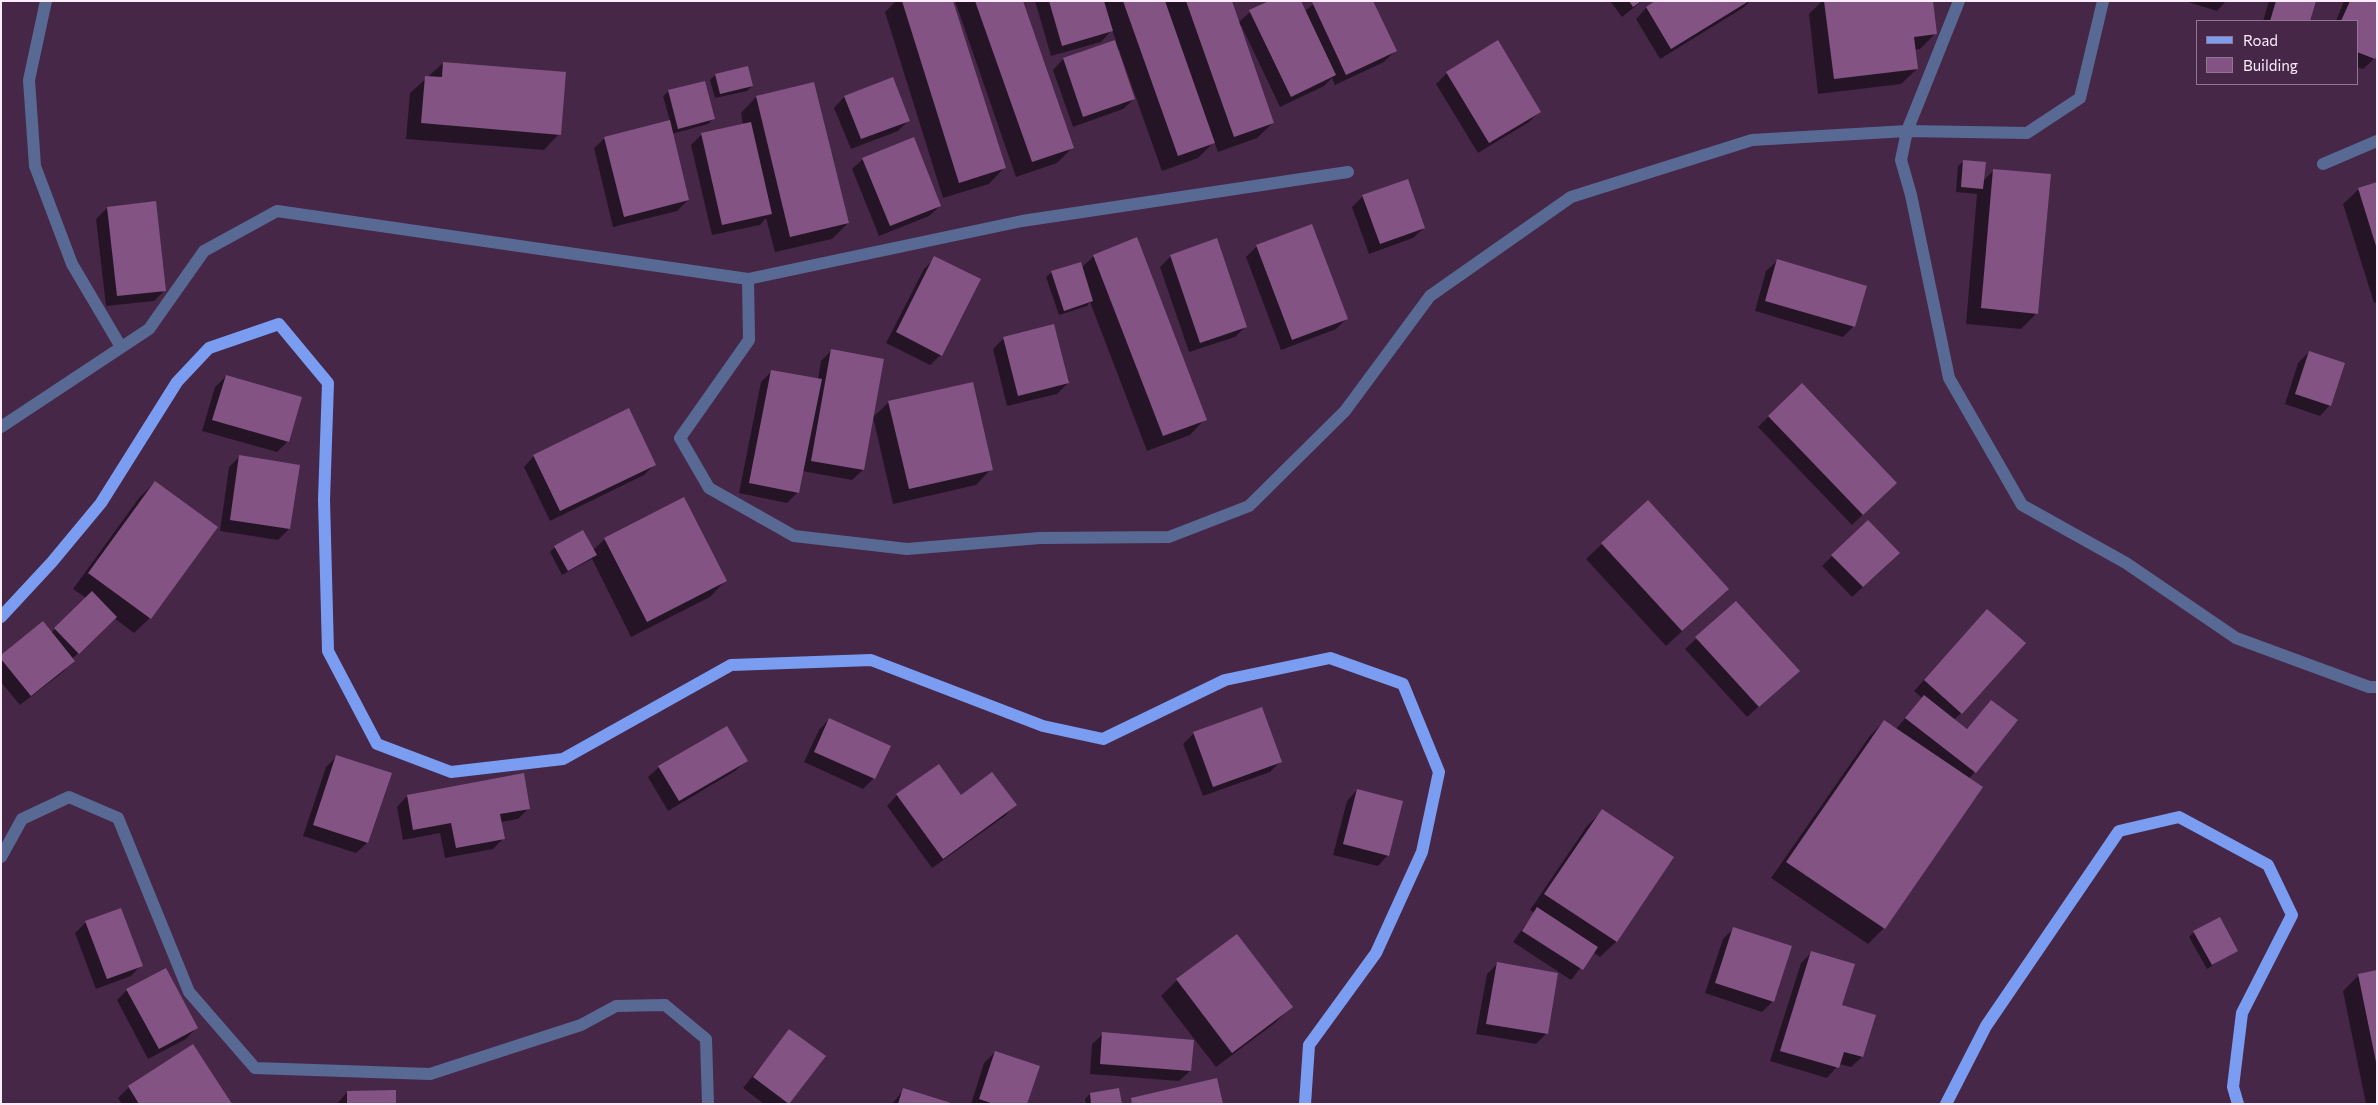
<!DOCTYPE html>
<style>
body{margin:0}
#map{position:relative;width:2378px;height:1105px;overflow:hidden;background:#472748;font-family:Commissioner,sans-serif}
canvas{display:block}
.frame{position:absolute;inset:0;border:2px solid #fdecfc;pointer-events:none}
.legend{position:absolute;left:2196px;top:20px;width:162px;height:65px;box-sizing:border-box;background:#472748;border:1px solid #907690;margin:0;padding:6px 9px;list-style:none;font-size:15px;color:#fdecfc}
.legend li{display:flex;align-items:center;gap:10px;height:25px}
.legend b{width:25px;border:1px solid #907690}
</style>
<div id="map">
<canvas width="2378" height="1105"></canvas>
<div class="frame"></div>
<ul class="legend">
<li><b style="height:6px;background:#7a9df2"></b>Road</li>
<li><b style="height:14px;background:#835384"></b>Building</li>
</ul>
</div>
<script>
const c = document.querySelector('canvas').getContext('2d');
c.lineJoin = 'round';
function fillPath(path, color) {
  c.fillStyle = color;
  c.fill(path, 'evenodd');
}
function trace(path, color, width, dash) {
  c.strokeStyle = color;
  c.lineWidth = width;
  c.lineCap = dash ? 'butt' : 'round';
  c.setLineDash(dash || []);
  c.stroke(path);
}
const shadow = new Path2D(`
 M896,1H952L1004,168L989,184L943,198L885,12Z
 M955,1H1021L1073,147L1057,163L1016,177Z
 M1035,1H1230L1238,23L1250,12L1305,11L1317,1H1372L1395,51L1384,62L1335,85L1332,78L1324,86L1280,107L1241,25L1239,26L1273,123L1257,138L1218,152L1214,142L1198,158L1162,171L1119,50H1117L1134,99L1123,109L1073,127L1053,70L1063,59L1116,41L1112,30L1101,42L1051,56Z
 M1610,1H1642L1622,17Z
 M1658,1H1750L1743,8L1660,59L1636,19L1646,8Z
 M1822,1H1932L1935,34L1920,49L1914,50L1917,69L1901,84L1818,94L1809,14Z
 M2185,1H2226L2217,11Z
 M2269,1H2315L2309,21H2263Z
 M2344,1H2377V51L2374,59L2363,69L2357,67V21H2336Z
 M1497,42L1540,111L1529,122L1478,153L1436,84L1447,73Z
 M443,63L559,134L544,150L406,139L410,93Z
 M747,68L752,86L747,91L715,98L710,80L715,75Z
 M892,79L909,120L898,131L851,149L834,108L844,97Z
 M813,84L848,223L832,239L775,252L766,218L760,225L712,235L691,145L702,134L743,125L741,113L756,97Z
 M669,91L713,119L708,124L672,134L688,200L677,211L613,227L594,148L605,138L670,121L663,96Z
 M863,159L940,206L929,216L879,236L852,169Z
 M1964,161L1983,181L1994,170L2037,313L2021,329L1966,324L1977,194L1956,192L1958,166Z
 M2377,183V302L2374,303L2343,204L2359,189Z
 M1363,196L1424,228L1413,238L1369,254L1352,207Z
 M107,208L165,290L154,301L106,306L96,219Z
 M1311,226L1347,318L1336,329L1281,350L1246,257L1256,247Z
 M1094,256L1205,419L1190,435L1147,451L1090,302L1087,306L1059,315L1046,277L1052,272L1081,268Z
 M1171,256L1246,326L1235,337L1189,352L1160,267Z
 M935,258L941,355L930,365L886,343L924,269Z
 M1777,261L1854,326L1843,337L1755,311L1766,271Z
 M1053,325L1068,383L1057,394L1007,406L993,349L1003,339Z
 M832,350L863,470L852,480L802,471L798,492L787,503L739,493L761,382L772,371L818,380L821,361Z
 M2309,352L2330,405L2320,416L2285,404L2298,363Z
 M226,376L288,441L277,452L202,431L215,387Z
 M889,402L991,469L976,485L893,504L873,417Z
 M1769,416L1885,493L1852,525L1758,427Z
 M240,456L289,529L278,540L220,531L229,467Z
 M534,456L655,464L644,475L550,521L524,467Z
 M155,482L150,618L134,633L114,618L72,659L73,661L63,672L20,705L1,682V657L51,633L86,598L73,589L139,498Z
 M605,539L725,581L710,597L631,637L592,559L562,575L550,552L555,547L593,550Z
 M1602,544L1712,604L1666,646L1586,559Z
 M1832,556L1888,564L1852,597L1822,566Z
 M1736,602L1787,681L1747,717L1685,649Z
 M1977,621L1961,713L1954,720L1966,730L1991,701L2016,721L1969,779L1884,928L1868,944L1771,878L1869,737L1884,721L1896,729L1922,698L1914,691Z
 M829,719L874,778L863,789L804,762L819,730Z
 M1194,733L1281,761L1270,772L1203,796L1183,744Z
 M337,756L367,843L356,853L303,836L326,767Z
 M746,761L735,771L668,811L648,777L659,767Z
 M1357,790L1388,855L1378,866L1333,855L1347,801Z
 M897,795L1015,805L1005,816L932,868L887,806Z
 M407,796L529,808L518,819L501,822L504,838L493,849L445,858L440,833L403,840L397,807Z
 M1602,811L1672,858L1616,942L1600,957L1593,952L1571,980L1513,942L1534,913L1530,910L1587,826Z
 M86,922L141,965L131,976L96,989L75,933Z
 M1734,928L1773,1001L1762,1012L1705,993L1723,939Z
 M2194,932L2237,950L2207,969L2189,937Z
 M1812,952L1841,1006L1875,1016L1862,1057L1851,1067L1839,1064L1827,1078L1770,1061L1801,963Z
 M1497,964L1546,1034L1536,1044L1476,1034L1487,974Z
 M2377,972V1104H2366L2343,991L2359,975Z
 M1177,980L1291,1007L1275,1023L1216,1067L1161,996Z
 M127,990L196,1028L186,1039L148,1059L117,1000Z
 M790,1030L824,1056L788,1104H764L743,1088Z
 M1103,1034L1190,1071L1179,1081L1090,1074L1092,1044Z
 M995,1052L1025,1104H971L984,1063Z
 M129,1087L231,1104H122L118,1098Z
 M904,1089L948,1104H892Z
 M347,1092L395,1104H337Z
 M1090,1094L1120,1104H1086L1085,1099Z`);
const building = new Path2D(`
 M902,1H953L1006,168L959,183Z
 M975,1H1023L1074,148L1032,162Z
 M1049,1H1104L1113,31L1062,46Z
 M1123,1H1165L1215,143L1178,156Z
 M1186,1H1232L1274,123L1234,137Z
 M1269,1H1301L1336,75L1291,97L1249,10Z
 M1373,1L1397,51L1346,75L1312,2Z
 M1629,1H1641L1633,7Z
 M1655,1H1749L1671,49L1646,7Z
 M1824,1H1933L1937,34L1914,37L1918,69L1834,79Z
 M2276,1H2316L2310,21H2270Z
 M2350,1H2377V55L2375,59L2357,52V21H2341Z
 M1115,40L1135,99L1083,117L1063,58Z
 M1498,40L1541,112L1489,143L1446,72Z
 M443,62L566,72L561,135L421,123L425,76L442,77Z
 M748,66L753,86L720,94L715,74Z
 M893,77L910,121L861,139L844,96Z
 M705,81L715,119L678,129L668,90Z
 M814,82L849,223L790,237L756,96Z
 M670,120L689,200L624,217L604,137Z
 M751,122L772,214L722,225L701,133Z
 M914,137L941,206L890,226L862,158Z
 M1963,160L1986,162L1983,189L1961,187Z
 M1993,169L2051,174L2038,314L1981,308Z
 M1408,179L1425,228L1380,244L1362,195Z
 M2377,182V246H2376L2358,188Z
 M156,201L166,291L117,296L107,207Z
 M1312,224L1348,319L1292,340L1256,245Z
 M1137,237L1207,420L1163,436L1093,255Z
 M1217,238L1247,327L1200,343L1170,255Z
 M934,256L981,279L942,356L896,332Z
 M1777,259L1867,286L1855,327L1765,301Z
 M1081,262L1093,301L1064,311L1051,271Z
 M1054,324L1069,383L1018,396L1003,337Z
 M831,349L884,359L864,470L811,461Z
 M2309,351L2345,363L2331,406L2295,394Z
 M771,370L822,379L799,493L749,483Z
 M226,375L302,397L289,442L212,420Z
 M973,382L993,470L909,489L888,401Z
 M1802,383L1897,483L1863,515L1768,416Z
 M629,408L656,465L560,511L533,455Z
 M239,455L300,465L290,529L230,520Z
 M155,481L218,527L151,619L88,573Z
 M684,497L727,581L647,622L604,538Z
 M1648,500L1729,589L1682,631L1601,543Z
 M1868,520L1900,553L1863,587L1831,555Z
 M583,530L597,555L568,571L554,546Z
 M92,591L117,617L79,654L54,628Z
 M1736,601L1800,671L1759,707L1695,637Z
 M1987,609L2026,643L1962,714L1924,680Z
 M43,621L75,661L31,696L1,659V655Z
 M1924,695L1967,729L1991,700L2018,720L1976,773L1905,718Z
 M1262,707L1282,762L1213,787L1193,732Z
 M829,718L891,746L875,779L814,752Z
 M1884,720L1983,787L1885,929L1786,862Z
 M727,726L748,761L679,801L658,766Z
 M336,755L392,773L368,843L313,825Z
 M939,764L961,795L992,772L1017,805L943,859L896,794Z
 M524,773L530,809L500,814L505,839L456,848L451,823L413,830L407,795Z
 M1357,789L1403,801L1389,856L1343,844Z
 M1602,809L1674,857L1617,942L1544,894Z
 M1537,907L1598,947L1583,970L1522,931Z
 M121,908L143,966L107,979L85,921Z
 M2220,917L2238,951L2212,965L2193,931Z
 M1733,927L1792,946L1774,1002L1715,983Z
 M1237,934L1293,1007L1232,1053L1176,979Z
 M1811,951L1855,964L1842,1005L1876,1015L1863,1057L1844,1052L1839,1068L1780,1051Z
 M1497,962L1558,973L1548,1034L1486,1024Z
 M166,968L198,1028L159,1049L126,989Z
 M2377,970V1062H2376L2358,974Z
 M789,1029L826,1056L789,1104L753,1077Z
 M1102,1032L1194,1040L1191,1071L1100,1064Z
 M193,1044L232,1104H139L128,1086Z
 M995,1051L1040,1066L1027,1104H994L979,1099Z
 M1217,1078L1223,1104H1132L1131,1098Z
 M903,1088L951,1103V1104H898Z
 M1119,1088L1122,1104H1091L1090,1093Z
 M396,1090V1104H347V1091Z`);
const street = new Path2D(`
 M46,1L29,80L35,166L72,264L121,347
 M1959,1L1907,131L1901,160L1911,195L1949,378L2022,505L2126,563L2236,638L2369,687H2377
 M2323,164L2377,141
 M748,279L1022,221L1348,172
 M1,427L149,329L204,251L277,211L748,279L749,340L680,438L709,488L794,536L907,549L1040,538L1169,537L1249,506L1345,411L1430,296L1571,197L1752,140L1907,131L2027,133L2080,98L2103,1
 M1,857L22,819L69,797L118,818L189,992L255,1068L430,1074L581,1025L616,1006L665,1005L706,1039L708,1104`);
const primary = new Path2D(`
 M1,617L52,562L101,503L177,382L209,348L279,324L328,383L324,500L328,651L377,744L451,772L563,759L731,665L871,660L1043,726L1103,739L1225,680L1330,658L1403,684L1439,772L1422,852L1376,953L1309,1045L1305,1104
 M1946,1104L1986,1026L2119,831L2179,817L2268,865L2292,915L2242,1013L2233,1087L2238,1104`);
fillPath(shadow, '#0007');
fillPath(building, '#835384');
trace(street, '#586a94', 12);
trace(primary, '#7a9df2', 12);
</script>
